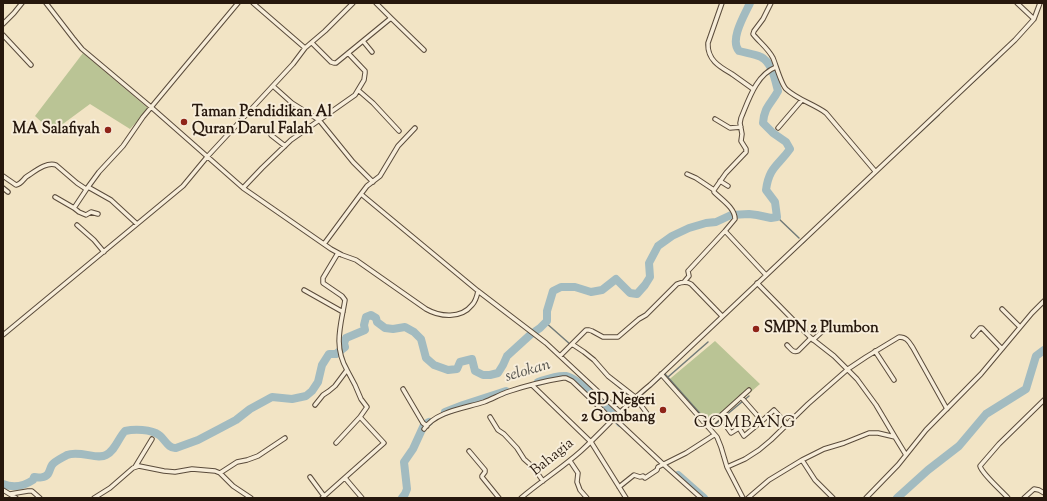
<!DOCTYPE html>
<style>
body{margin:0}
#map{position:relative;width:1047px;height:501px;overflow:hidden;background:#f2e4c5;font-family:"Sorts Mill Goudy",serif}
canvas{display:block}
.frame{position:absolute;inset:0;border:4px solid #27180d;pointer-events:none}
</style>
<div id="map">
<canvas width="1047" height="501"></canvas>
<div class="frame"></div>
</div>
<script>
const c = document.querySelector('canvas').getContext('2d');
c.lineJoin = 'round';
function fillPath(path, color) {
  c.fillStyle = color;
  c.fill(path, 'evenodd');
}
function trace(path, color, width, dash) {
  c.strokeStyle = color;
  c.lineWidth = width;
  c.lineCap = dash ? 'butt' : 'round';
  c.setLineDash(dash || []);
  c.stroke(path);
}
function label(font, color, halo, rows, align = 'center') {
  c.font = font + ' "Sorts Mill Goudy",serif';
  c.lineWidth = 4;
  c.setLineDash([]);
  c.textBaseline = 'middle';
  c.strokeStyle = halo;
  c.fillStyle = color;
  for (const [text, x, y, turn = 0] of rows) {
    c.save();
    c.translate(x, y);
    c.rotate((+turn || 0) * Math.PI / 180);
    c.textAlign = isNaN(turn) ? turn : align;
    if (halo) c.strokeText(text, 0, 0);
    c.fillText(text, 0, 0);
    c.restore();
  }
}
const green = new Path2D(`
 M83,53L149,109L130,129L90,104L52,132L35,116Z
 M715,341L760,384L709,428L665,383Z`);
const stream = new Path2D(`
 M957,97L997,60
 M915,137L939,115
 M777,217L799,238
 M803,243L806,240
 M545,322L571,345
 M598,367L606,376L635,401L665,374L712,427L749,396
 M668,377L708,342`);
const river = new Path2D(`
 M538,382C547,379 557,375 566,376C579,378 611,412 620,423
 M445,412L463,405L506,391
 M678,475L704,498
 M3,484C13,488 24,486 33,480L34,477C38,478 45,478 48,474C50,471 50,468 52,465C55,461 62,458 67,455C79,450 98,460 106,455C115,451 119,437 125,431C134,429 151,429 159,435C165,439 168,449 176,448L198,440L219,429L236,420L250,409L272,397L292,399L306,396L312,391L318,382L322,365L329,354H336L345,347L344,343L346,338L365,330L364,325L366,317L371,315L376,318L377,322L385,328L393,329L405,327L414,332L421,339L426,358L434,365L448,370L457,369L460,362L472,359L475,371L483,375H490L498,373L503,365L507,356L530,335L540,328L547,321V311L553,291L561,287H575L591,292L602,290L616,279L630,293L637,294L645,285L650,277L649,263L658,246L672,236L689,228L706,223L716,222L731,215L749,214L757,215L771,218L777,217L775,202L766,190C769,167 778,166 790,149L786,142L773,133L763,123C764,107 771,104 778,91C775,80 772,62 761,57C755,54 746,53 739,51C729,40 745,14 750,3
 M402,498L405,494L407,489L404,462L413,449L424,425L429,422
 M897,498L928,470L959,446L986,414L1026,389L1036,356L1044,350`);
const street = new Path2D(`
 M46,3L73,38L82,49L151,107L243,188L331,249L342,255L356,260L426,309C440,317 461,319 472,305C476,301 477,296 478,291
 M253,3L305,48
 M722,3L708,43C707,60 720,67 732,74C739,79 746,84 753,89
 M771,3L763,19L754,31L753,34C759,42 768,48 773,58C776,65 781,84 786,89C798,100 814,104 826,113L875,171
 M1017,3L1034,19
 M391,18L424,50
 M3,24L14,13L22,3
 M3,35L31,65
 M363,41L372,52
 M312,43L331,62L334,63H336L391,18L376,3
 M273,86L292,103L319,120L353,162L373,182
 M358,90L373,103L399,131
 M715,119L730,128L741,127
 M778,128L802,100
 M271,135L285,146
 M687,174L696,178L714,190
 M3,176L16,185C21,184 23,180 26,177C34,172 47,161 56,165L77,183L86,189
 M720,181L728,186
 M88,187L111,200L137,224
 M3,188L8,192
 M243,188L262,168L291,140L355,95L364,80L365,73V71L348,53
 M361,194L478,291L546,343L620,412
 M55,197L74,208
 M98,214L91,212L86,215L79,212L74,208L88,187L99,172L123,146L143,117L182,70L238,3
 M77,225L94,240L104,252
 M324,244L361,194L367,186L380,176L398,146L415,128
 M766,275L725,231L735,219C735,208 722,200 714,192V190L726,173L746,152V149L741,141L742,134L740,123L741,118C749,99 756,75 776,67
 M684,282L689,276L688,271L725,231
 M757,283L811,338L834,356L857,379L876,405L895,437
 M304,290L343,312
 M1002,309L1020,327
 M3,335L183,186L207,157L293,64L305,48L325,31L353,3
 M973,336L980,328H982L1002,349
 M813,340L828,326
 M572,344L584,352L594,360L608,376L635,397L651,419
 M787,345C791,349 793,353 798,351L811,338
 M875,351L894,380
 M560,356L586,330H589L592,331L603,337H618L639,319L646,315L677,284C682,282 686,281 691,284L722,316
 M661,374L717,437L721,447L727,467L743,498
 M532,385L591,442L626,498
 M403,389L423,423L427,426
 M741,397L762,421L774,410L787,424
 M315,405L323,395L329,391L335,386L347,370C333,346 341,325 345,300L342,296L323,283V278L338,253
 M490,417L498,430L504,434L517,448L524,459L533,467L543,481
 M614,418L663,464L701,498
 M726,426L731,433L739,428L744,436L762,421
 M708,427L749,390
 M424,429C436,411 466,408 484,402C492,399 499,395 507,392C525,386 544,381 563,378H566L572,381L596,404L612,420
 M336,443L360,417L367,407L361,399L355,385L347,370
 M469,451L485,470V472L482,476V477L499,498
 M802,460L815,480L833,498
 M570,461L578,473L577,482L580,490L587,498
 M135,467L152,439
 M727,467L745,459L759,450L771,440L808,404L848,369L866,357L899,337C907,337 909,342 913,348L947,409
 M220,473L237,462L247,460L258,456L285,438
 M310,477L324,496
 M345,478L362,498
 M619,487L634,475L640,477L643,476L645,478L657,470L658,467L686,453L714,435
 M3,490L16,498
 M10,494L28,491H32L40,498
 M94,498L110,488L133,468L139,466L164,471L175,472L192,469L215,471L220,473L233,486L251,498
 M322,498L384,443L360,417
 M521,498C541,481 562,468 581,451C605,429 625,405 650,385L1015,40L1034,19L1040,3
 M748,498L769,480L802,460L824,449L844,443L869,433H878L895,437L906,455
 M866,498L898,465L926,430L981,374L1032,313L1044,301
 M1008,498C1002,491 982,474 980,466L999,444L1044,400
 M1024,498L1034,489L1039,490L1044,493`);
const markers = [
 [184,122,4,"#8f2418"],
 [108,130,4,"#8f2418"],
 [756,329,4,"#8f2418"],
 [663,410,4,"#8f2418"]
];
const poiNames = [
 ["Taman Pendidikan Al",192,113],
 ["Quran Darul Falah",192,130],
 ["MA Salafiyah",100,130,"right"],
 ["SMPN 2 Plumbon",764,329],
 ["SD Negeri",655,401,"right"],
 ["2 Gombang",655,418,"right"]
];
const streetNames = [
 ["Bahagia",553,458,-39]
];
const waterNames = [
 ["selokan",528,372,-16]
];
const quarterNames = [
 ["GOMBANG",745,424]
];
fillPath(green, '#bac495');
trace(stream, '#717a78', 1.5);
trace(river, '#a2bbc0', 8);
trace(street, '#5a4b3b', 5.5);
trace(street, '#f7edd9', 3.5);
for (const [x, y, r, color] of markers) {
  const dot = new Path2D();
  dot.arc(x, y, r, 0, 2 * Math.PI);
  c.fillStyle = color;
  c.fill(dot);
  trace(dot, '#f7edd9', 1.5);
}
label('bold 15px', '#27180d', '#f7edd9', poiNames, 'left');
label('15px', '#27180d', '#f7edd9', streetNames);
label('italic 16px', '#52514c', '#f7edd9', waterNames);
c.letterSpacing = '1px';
label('17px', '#27180d', '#f7edd9', quarterNames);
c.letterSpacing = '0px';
</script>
